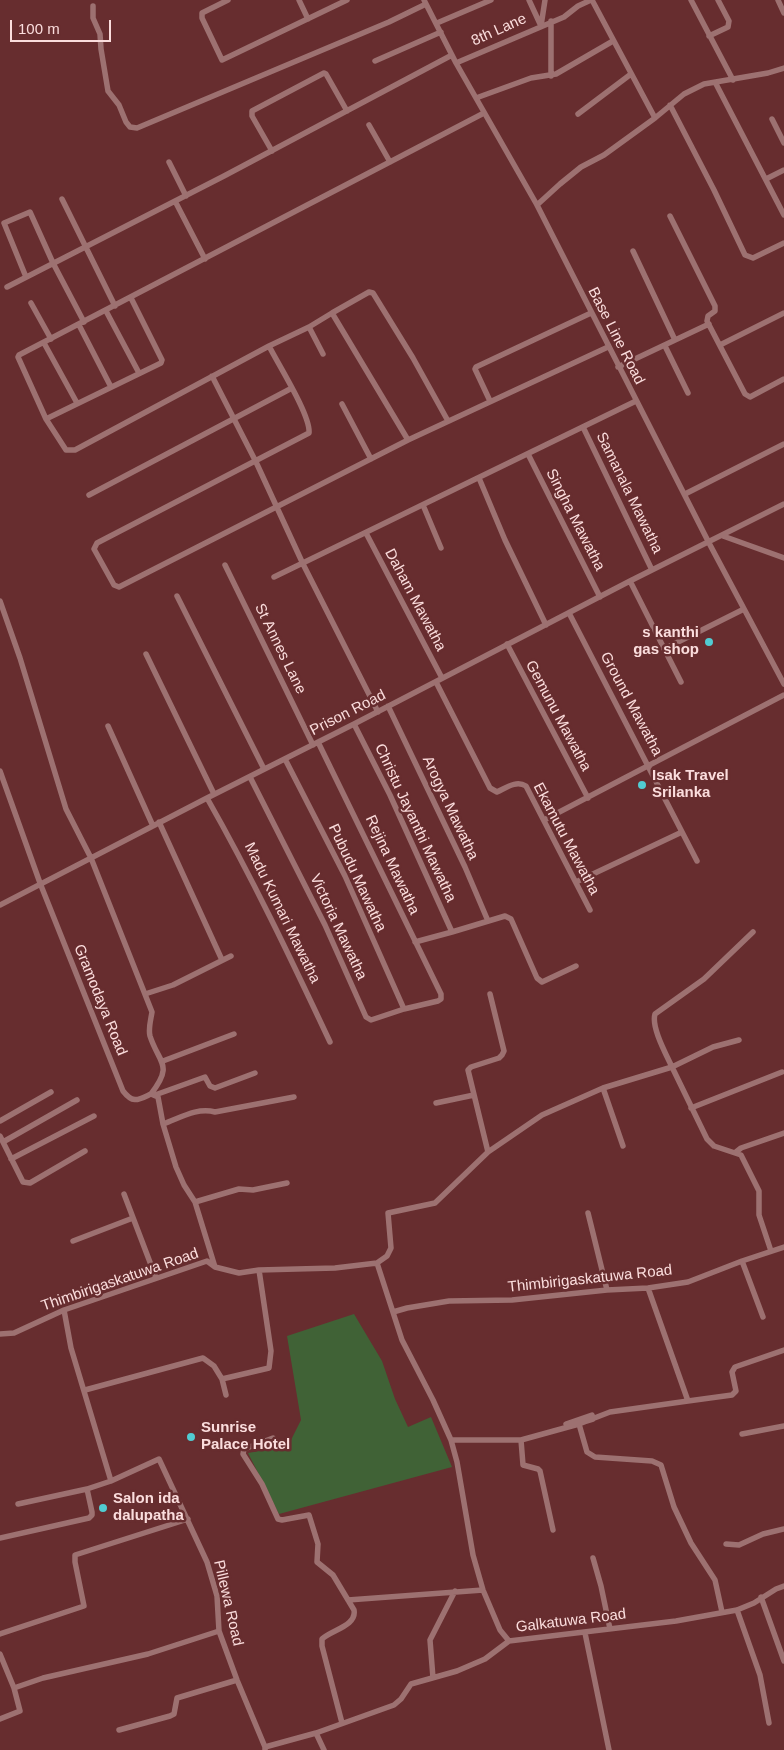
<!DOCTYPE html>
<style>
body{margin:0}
#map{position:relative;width:784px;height:1750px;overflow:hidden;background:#672d2f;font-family:Arial,sans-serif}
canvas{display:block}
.scale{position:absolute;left:10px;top:20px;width:101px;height:22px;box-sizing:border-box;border:2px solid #fbdddd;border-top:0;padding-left:6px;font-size:15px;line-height:18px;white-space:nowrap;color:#fbdddd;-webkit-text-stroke:4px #672d2f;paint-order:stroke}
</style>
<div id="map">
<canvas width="784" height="1750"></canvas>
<div class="scale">100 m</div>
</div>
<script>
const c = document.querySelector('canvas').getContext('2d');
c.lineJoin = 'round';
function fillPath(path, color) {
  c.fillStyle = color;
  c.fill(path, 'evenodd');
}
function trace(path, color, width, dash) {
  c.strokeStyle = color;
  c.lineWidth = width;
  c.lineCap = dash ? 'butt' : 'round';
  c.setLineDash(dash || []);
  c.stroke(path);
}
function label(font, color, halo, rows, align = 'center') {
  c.font = font + ' Arial,sans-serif';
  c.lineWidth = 5;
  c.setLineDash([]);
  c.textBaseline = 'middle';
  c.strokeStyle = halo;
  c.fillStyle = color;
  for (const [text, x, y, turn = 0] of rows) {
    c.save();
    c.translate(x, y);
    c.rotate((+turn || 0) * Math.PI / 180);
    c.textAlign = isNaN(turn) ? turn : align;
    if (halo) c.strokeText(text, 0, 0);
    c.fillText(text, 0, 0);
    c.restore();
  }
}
const green = new Path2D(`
 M354,1314L382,1361L395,1399L408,1427L431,1417L452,1467L279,1514L248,1453L288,1446L301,1420L287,1336Z`);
const minor = new Path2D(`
 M228,0L202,13V18L222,60L347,0
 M299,0L308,19
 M424,0L456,63L537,205L709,543L784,684
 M529,0L541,26
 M592,0L655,118
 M691,0L733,80
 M778,0L784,13
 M93,6V18L100,34L101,49L108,91L119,105L126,122L130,127L137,128L389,22L426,4
 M437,23L491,0
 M541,26L545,0
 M709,36L728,27L729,21L718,0
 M375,61L441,32
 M456,63L564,17L578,6L591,0
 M551,76V21
 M715,82L784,215
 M476,98L531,78L556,74L613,41
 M670,105L714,190L745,255L753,258L784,243
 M578,114L631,74
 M772,119L784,143
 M369,125L390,162
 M272,151L252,116V111L324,73L326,74L347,111
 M169,162L186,196
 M766,179L784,170
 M62,199L115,306
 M175,201L205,259
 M537,205L560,184L581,167L604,155L655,118L684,94L704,84L768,73L784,68
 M670,216L715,306V311L708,316L707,321L745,394L750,397L784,379
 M633,251L675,340
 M26,277L4,223L30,212L53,263L84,322
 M7,287L224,176L452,55
 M31,303L51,339
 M106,311L139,373
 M79,325L111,387
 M309,327L332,313
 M44,343L77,403
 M720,345L784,313
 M269,346C278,364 311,416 309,433L97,543L94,549L114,585L119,587L408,440L608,347
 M665,346L688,393
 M323,354L309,327L269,346L75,450H66L46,419L18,357L19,355L484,113
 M618,367L709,324
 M212,376L256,462L303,564L378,712
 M490,401L475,369L476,367L591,313
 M342,404L371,459
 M46,419L161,363L162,360L131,298
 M583,427L652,570
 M408,440L332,313L369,292L373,293L413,358L448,421
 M528,454L600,597
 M479,478L505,540L546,625
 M685,494L784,444
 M89,495L292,388
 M423,505L441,548
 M366,533L442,678
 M723,536L784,558
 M225,565L313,745
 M274,577L636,401
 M630,581L681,682
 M177,596L264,769
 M0,601L20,658L66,809L91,858L152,1012C151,1019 148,1029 150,1036C159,1064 174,1064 151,1094
 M569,613L697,861
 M507,644L588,798
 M664,649L744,609
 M146,654L214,794
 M436,682L490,788L497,792C506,788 516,780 526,786L590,910
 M388,706L465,867L488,921
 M354,724L390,795L452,932
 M108,726L153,826
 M285,759L345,876L404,1009
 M0,771L40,883L123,1091C133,1104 138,1100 151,1094L158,1097L163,1124L176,1167L184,1185L195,1202L215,1267
 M250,777L325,925L366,1017L371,1020L404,1009L438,1001L441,999V994L318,742
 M207,798C252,877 291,959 330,1042
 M544,820L784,695
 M159,822L222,960
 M576,882L682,832
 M0,905L207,798L354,724L630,581L784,504
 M415,942L452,932L505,916L511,919L537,978L542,982L576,966
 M145,994L173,985L231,956
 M739,1040L713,1047L672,1067C666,1054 651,1027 655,1014L704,979L753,932
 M163,1061L234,1034
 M603,1088L623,1146
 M155,1095L205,1077L210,1086L215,1088L255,1073
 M436,1103L474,1095
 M691,1108L782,1072
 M0,1121L51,1092
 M163,1124C180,1118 197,1107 215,1112L294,1097
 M0,1136L23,1182L30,1183L85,1151
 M3,1142L77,1100
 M488,1152L468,1070L471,1067L499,1058L502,1055L504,1051L490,994
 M736,1152L741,1148L784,1133
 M11,1159L94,1116
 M124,1194L156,1278
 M195,1202L239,1189L253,1190L287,1183
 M588,1213L607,1290
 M73,1241L133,1218
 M742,1261L763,1317
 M377,1263L387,1256L391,1248L388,1213L435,1203L488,1152L542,1115L603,1088L672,1067L707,1139L714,1146L741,1155L759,1191V1215L771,1251
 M64,1310L71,1348L111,1481L159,1459L207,1562L217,1596L219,1631L237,1680L265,1747
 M393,1312L407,1308L449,1301L512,1300L607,1290L648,1288L688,1282L742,1261L784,1247
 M0,1334L14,1333L64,1310L207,1261L215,1267L239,1273L259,1270L335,1268L377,1263L402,1340L433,1400L451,1440L457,1462L473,1555L483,1590L500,1630L509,1641
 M85,1390L203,1358L214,1366L222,1379
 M226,1395L222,1379L269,1368L271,1351L259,1270
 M688,1401L732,1395L736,1391L732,1372L735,1367L784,1350
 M592,1415L593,1419L567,1427L566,1424Z
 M579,1424L587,1452L595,1457L652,1461L661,1465L674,1507L691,1543L715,1580L722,1612
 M742,1434L784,1426
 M273,1438L244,1449L243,1454L262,1484L278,1519L282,1520L309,1515L318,1544L317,1562L333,1575L354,1610C357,1626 331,1630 322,1639V1646L342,1723
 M451,1440H521L579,1424L610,1412L688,1401L648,1288
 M521,1440L523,1465L538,1469L540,1471L553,1530
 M18,1504L87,1489L111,1481
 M0,1538L89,1518L92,1515V1512L87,1489
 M726,1544L739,1545L763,1534L784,1529
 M593,1558L601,1586L610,1629
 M761,1597L784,1661
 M348,1600L483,1590
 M737,1610L760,1675L769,1723
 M585,1633L609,1750
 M0,1634L84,1606L75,1562V1555L188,1519
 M0,1654L14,1688L20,1711L0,1719
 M433,1678L430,1640L455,1591
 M14,1688L43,1678L148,1654L219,1631
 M119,1730L170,1716L174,1714L177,1698L237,1680
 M316,1733L324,1750
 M265,1750V1747L316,1733L394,1705L401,1699L411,1684L457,1671L485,1659L509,1641L676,1621L737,1610L754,1603L776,1589L784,1586`);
const markers = [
 [709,642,5,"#51ccd2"],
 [642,785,5,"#51ccd2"],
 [191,1437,5,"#51ccd2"],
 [103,1508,5,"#51ccd2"]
];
const streetNames = [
 ["8th Lane",499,30,-24],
 ["Base Line Road",616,336,63],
 ["Samanala Mawatha",629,493,64],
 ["Singha Mawatha",575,520,63],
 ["Daham Mawatha",415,600,62],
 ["St Annes Lane",280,649,64],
 ["Ground Mawatha",631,704,62],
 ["Prison Road",348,713,-27],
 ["Gemunu Mawatha",558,716,62],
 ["Arogya Mawatha",450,808,65],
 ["Christu Jayanthi Mawatha",415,823,65],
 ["Ekamutu Mawatha",566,839,62],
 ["Rejina Mawatha",392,865,65],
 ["Pubudu Mawatha",357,878,65],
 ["Madu Kumari Mawatha",282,913,64],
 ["Victoria Mawatha",338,927,65],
 ["Gramodaya Road",100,1000,68],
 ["Thimbirigaskatuwa Road",590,1279,-6],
 ["Thimbirigaskatuwa Road",120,1280,-19],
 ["Pillewa Road",228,1603,77],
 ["Galkatuwa Road",571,1621,-7]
];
const poiNames = [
 ["s kanthi",699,633,"right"],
 ["gas shop",699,650,"right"],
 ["Isak Travel",652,776],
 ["Srilanka",652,793],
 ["Sunrise",201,1428],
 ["Palace Hotel",201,1445],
 ["Salon ida",113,1499],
 ["dalupatha",113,1516]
];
fillPath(green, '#406236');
trace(minor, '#9d7171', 5.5);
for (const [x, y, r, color] of markers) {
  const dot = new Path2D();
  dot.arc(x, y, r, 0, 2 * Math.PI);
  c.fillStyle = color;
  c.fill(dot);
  trace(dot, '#672d2f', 2);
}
label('15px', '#fbdddd', '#672d2f', streetNames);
label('bold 15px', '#fbdddd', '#672d2f', poiNames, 'left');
</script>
